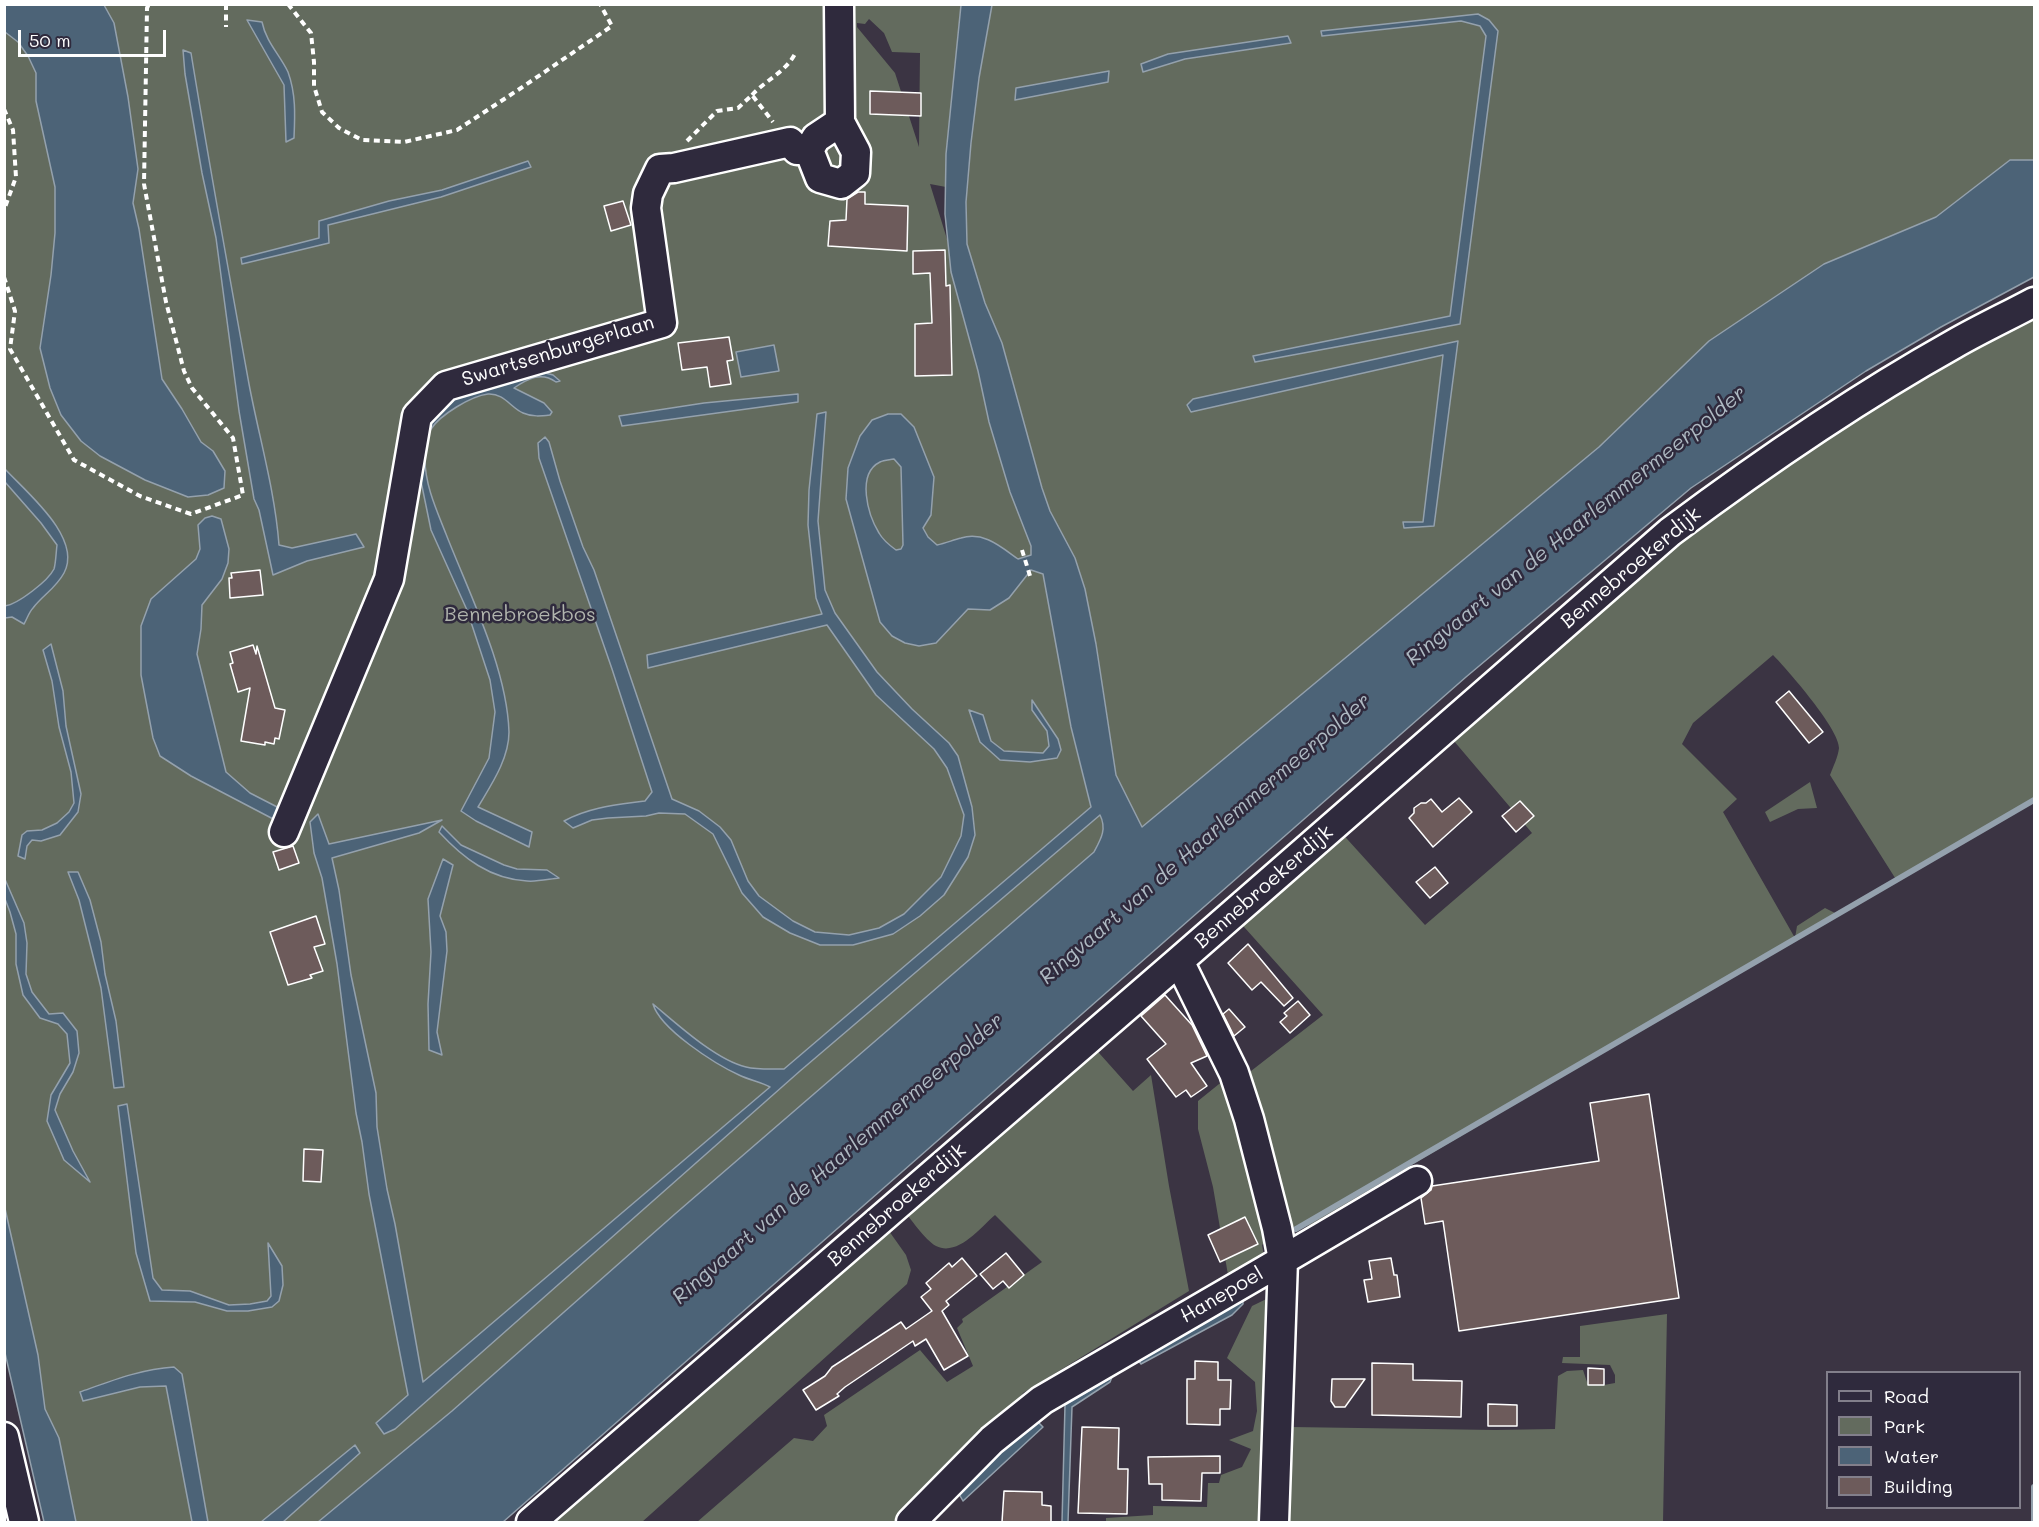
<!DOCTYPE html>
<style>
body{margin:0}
#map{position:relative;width:2039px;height:1527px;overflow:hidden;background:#3b3443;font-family:Mali,sans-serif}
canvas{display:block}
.frame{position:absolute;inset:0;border:6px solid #fff;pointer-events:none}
.legend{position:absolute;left:1826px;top:1371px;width:195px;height:138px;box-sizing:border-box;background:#2f2a3d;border:2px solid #827f8b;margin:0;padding:8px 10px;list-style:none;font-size:18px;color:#fff}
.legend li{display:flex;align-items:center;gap:12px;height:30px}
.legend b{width:30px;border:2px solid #827f8b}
.scale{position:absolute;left:18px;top:30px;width:148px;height:27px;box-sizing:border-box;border:3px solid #fff;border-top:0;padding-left:8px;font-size:18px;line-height:21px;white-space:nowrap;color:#fff;-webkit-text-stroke:4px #2f2a3d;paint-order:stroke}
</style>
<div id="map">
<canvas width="2039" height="1527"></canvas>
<div class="frame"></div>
<ul class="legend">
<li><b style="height:8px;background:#2f2a3d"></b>Road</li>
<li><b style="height:16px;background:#636b5e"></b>Park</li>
<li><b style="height:16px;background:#4c6377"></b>Water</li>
<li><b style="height:16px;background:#6d5b5b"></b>Building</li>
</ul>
<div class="scale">50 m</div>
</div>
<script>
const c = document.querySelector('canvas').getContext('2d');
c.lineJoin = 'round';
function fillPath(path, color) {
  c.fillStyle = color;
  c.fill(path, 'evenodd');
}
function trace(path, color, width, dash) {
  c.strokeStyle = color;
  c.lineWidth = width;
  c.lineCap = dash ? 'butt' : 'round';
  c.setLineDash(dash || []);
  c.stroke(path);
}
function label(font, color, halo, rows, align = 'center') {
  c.font = font + ' Mali,sans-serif';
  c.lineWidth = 5;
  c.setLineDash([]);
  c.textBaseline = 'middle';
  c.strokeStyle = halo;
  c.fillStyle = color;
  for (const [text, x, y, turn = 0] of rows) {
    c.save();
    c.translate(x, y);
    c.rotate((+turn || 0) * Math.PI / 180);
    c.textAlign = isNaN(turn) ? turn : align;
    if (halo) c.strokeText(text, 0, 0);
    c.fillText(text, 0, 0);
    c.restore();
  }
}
const green = new Path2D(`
 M4,5H961L946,154V187L930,184L980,346L1058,614L1076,746L1091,807L767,1085L770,1087L585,1245L384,1434L395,1429L800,1071L1100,814C1107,831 1102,837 1094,852L675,1214L452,1411L318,1522H283L360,1453L268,1522H68L5,1296ZM869,19L884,33L892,52L920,53L919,147L895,73L857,27V23L865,24Z
 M992,5H2034V160H2010L1936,217L1824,264L1709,341L1599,447L1213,768L1152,826L1142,827L1116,775L1096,644L1085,589L1075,558L1050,511L1042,488L1002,343L985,303L967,244L966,202L971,143L979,78Z
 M2034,307V801L1897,881L1830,775C1833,767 1838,757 1839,748C1840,730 1787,669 1773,655L1693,723L1682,744L1737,799L1723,812L1795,938L1797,926L1825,908L1837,914L1310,1225L1292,1230L1242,1078L1323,1015L1236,918L1338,829L1425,925L1532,833L1448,734L1685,527Z
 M1810,782L1817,808L1798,809L1770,822L1765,812Z
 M1091,1044L1133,1091L1151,1075L1169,1186L1189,1291L1023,1393L1016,1406L955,1462L896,1522H697L794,1438L813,1441L827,1426L824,1415L920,1350L947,1382L973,1366L957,1328L963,1322L962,1319L1042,1262L995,1215C981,1227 958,1257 936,1246C925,1240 910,1218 902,1208Z
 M1224,1080L1269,1238L1262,1245L1264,1256L1228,1275L1213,1187L1198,1129V1101Z
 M889,1231L906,1255L911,1270L907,1284L642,1522H554Z
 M1291,1287L1264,1522H1106V1518L1153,1515V1506L1207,1507L1208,1483H1219L1221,1475L1242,1467L1251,1449L1229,1440L1253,1431L1257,1411L1255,1382L1227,1358L1252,1306Z
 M1667,1314L1663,1522H1289L1291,1427L1495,1430L1555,1429L1558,1376L1567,1371L1583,1370L1588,1385H1604L1615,1383V1375L1610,1365L1562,1363L1563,1357H1580V1326Z`);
const water = new Path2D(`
 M5,4L104,5L114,23L128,97L138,169L133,203L139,229L162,379L182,409L201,442L213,451L225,471L224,488L208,495L188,497L145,480L100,456L81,441L61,415L50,388L40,348L51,275L55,233V187L36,101V73L28,56L18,42L5,32Z
 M961,5H992L979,78L971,143L966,202L967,244L985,303L1002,343L1042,488L1050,511L1075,558L1085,589L1096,644L1116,775L1142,827L1599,447L1709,341L1824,264L1936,217L2010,160H2034V277L1941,327L1866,371L1691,488L1466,677L503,1522H318L452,1411L675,1214L1094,852C1101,839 1107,829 1100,815L800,1071L395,1429L384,1434L376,1423L408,1395L369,1194L362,1142L356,1113L337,964L322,878L314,853L310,822L318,814L329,844L442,820L419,833L332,858L339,890L351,975L376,1093L377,1127L387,1189L395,1224L423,1382L770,1087C761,1082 749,1080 739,1075C715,1064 660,1029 653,1004C677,1024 716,1060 746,1067C758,1070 772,1069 784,1069L1091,807L1071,727L1043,574L1031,570L1009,598L990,610L968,609L936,643L919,646L905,643L892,636L880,622L846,499L848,468L860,436L872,420L888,414H901L914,427L934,477L931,515L923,528L928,537L937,545C946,543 953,540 961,538C984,531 1001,547 1018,559L1031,555V546L1010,492L989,422L978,371L951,272L945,214L946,154ZM894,459L901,467L903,545L901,549L896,550C889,545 883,540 879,533C868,515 856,474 880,462C884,460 889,460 894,459Z
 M1478,14L1489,20L1498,31L1460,324L1255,362L1253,356L1450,316L1486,36L1480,26L1461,21L1322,36L1321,31Z
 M247,20L262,22C266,42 280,55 288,72C296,94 295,115 294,138L286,142L284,85Z
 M1288,36L1291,43L1185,59L1143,72L1141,64L1168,54Z
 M183,50L191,53C209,163 229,274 249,384C259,437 275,491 279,545L292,548L356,534L364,547L307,561L273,575L259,510L254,499L239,411L216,238L202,173L185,74Z
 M1109,71L1108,82L1015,100L1016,88Z
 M528,161L531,167L441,197L328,225L329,243L242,264L241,258L319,238V221L389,201L442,190Z
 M1458,341L1434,526L1404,528L1403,522H1423L1443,355L1191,412L1187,405L1193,399Z
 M774,345L779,371L741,377L736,352Z
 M534,370L553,375L560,381L556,382C541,371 527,379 514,388L544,403L552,412L550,415C541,416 532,417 523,413C511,408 504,393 488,394C471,396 440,415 431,429C426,438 425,450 425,460C425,485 437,511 446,534C469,593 507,668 509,732C509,759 491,785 478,807L532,832L529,847L476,821L461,811L489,758L495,712L490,680L467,610L431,530L417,462L429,424L449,402L476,387Z
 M798,394V402L622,426L619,416L704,403Z
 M826,412L818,521L825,590L835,613L877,672L912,709L949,743L958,756L972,807L975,835L968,857L944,895L920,916L893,934L853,945H820L790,933L763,917L742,893L713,834L685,814L659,813L646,816L608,818L592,820L573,828L564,821C590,807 616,805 645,801L652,792L612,669L539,458L538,443L545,437L549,442L560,481L583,547L594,570L672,799L699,811L720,827L731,840L748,881L759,896L793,921L815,932L849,935L879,928L904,914L941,877L961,836L964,815L947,768L934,749L876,695L827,625L648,668L647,655L822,614L816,598L808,525L809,490L817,414Z
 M5,469C26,492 83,538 64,573C56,588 43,595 33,608C29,612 27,619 24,624L12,617L5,618V606C18,604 48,581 54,569C56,562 56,552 57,545L41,523L5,482Z
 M212,516L221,519L229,549L228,563L222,579L202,605L201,629L197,654L226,772L250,793L283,810L277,821L191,776L160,756L153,738L141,675V626L151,599L196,559L200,549L198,525L205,518Z
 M51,644L63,691L66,726L81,794L78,812L60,835L41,841L32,840L27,846L25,859L18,856L22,835L27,831L42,830L57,823L69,812L74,803L71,772L59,727L52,681L43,650Z
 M1032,700L1058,739L1061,750L1057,758L1030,762L1000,760L980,742L969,710L983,715L991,741L1004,751L1043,753L1049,746L1047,731L1032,710Z
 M442,826L461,845L504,865L517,869L547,870L559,878C549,879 537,882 527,881C490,879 463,858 439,832Z
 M443,859L453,865L440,916L446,932L447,951L437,1032L442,1055L429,1050L428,1004L431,952L428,899Z
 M68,872H78L90,900L101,942L105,974L116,1021L124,1087L114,1088L101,988L79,900Z
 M4,877L24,923L27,943L26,974L32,992L49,1014L63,1013L77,1031L79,1053L73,1072L60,1094L55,1110L73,1151L90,1182L64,1160L47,1121L51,1095L70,1063L67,1034L58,1024L40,1018L23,995L16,964V934L10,912L5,899Z
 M127,1104L153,1278L162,1290L190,1291L229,1305L250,1304L267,1301L271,1296L268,1243L282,1266L283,1285L279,1301L272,1307L248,1311H227L195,1302L150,1301L136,1253L118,1106Z
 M4,1204L38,1355L45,1409L59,1438L76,1522H44L5,1353Z
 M1243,1301V1304L1232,1315L1141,1364L1137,1358Z
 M174,1367L182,1374L208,1522H192L166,1386L140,1387L83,1401L80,1392C111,1381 141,1369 174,1367Z
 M1112,1377L1110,1382L1072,1407L1068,1522H1062L1065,1405Z
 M1038,1422L1043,1427L963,1501L959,1494C981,1467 1009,1442 1038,1422Z
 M355,1445L360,1453L283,1522H261Z`);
const stream = new Path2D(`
 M1296,1229L2034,800
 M2034,1522V1487`);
const building = new Path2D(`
 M870,91L921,93V116L870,114Z
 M858,192H865V204L908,206L907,251L828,246L830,221L846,220L847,199Z
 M623,201L631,225L611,231L604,206Z
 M945,250L946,286L950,285L952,375L915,376V324L932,323L930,273L913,274V251Z
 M729,337L733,360L727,361L731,384L710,387L707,367L682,370L678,343Z
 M260,570L263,595L230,598L229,578H232L231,573Z
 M253,645L256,654L257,646L275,708L285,710L279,739L275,738L274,744L265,742V745L241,741L250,688L238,692L230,664L233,663L230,652Z
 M1789,691L1823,732L1809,743L1776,702Z
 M1459,798L1472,812L1433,847L1409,818L1414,813V808L1421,803H1426L1431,799L1442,812Z
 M1520,801L1534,816L1516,832L1502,816Z
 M293,846L299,863L279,870L273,852Z
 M1435,867L1448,883L1430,898L1416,882Z
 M316,916L325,944L314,947L323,971L310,975L312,978L288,985L270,932Z
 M1248,944L1293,998L1284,1006L1261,982L1252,990L1228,963Z
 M1165,995L1192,1025L1207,1056L1191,1063L1207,1086L1191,1097L1186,1090L1176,1097L1147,1059L1166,1044L1141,1016Z
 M1298,1001L1310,1015L1290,1033L1280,1022L1287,1016L1284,1013Z
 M1229,1009L1245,1027L1234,1036L1223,1014Z
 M1649,1094L1679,1298L1459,1331L1443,1221L1425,1224L1421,1198L1431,1190L1432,1186L1599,1161L1590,1103Z
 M304,1149L323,1150L321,1182L303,1181Z
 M1245,1217L1258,1244L1220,1262L1208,1235Z
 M1006,1253L1024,1275L1009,1288L1003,1281L993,1289L980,1274Z
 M962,1258L977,1276L946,1301L949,1305L942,1311L968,1356L944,1370L926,1339L915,1346L913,1341L845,1387L837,1394L839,1396L816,1410L803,1390L825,1376L832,1367L901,1322L906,1329L932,1311L921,1297L931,1289L926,1283L949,1263L952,1267Z
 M1391,1258L1394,1275H1397L1400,1297L1368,1302L1364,1280L1372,1279L1369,1261Z
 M1195,1361L1218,1362V1380H1231L1230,1409H1220V1425L1187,1424V1379H1195Z
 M1372,1363L1413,1364V1380L1462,1381L1461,1417L1372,1415Z
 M1588,1368L1604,1369V1385H1588Z
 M1332,1379H1365L1345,1407H1335L1331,1401Z
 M1488,1404L1517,1405V1426H1488Z
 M1082,1427L1119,1428L1118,1469H1128L1127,1514L1078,1513Z
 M1220,1456V1473H1202L1201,1501L1162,1500V1484H1149L1148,1457Z
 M1004,1491L1042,1492V1505L1051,1506V1522H1002Z`);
const path = new Path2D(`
 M226,4V27
 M288,4L311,33L314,62V86L322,112L339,128L362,140L404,142L457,130L521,88L612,26L600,4
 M752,95C766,80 787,71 796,52
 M4,109L13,130L16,177L4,210
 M687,141L717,111L738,108L752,95L773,122
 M4,277L15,311L10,349L74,460L140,496L191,514L243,495L233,438L192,388L184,371L166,302L144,184L147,8L149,4
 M1022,550L1031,579`);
const minor = new Path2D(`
 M809,150L820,178L841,184L855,173L856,152L840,122
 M284,832L389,579L417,416L446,386L662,323L646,208L648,194L660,169L674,168L790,142L797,150H809L816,138L840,122L839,4
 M4,1437L24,1522
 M531,1522L1179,961L1670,532C1761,464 1854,400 1954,344C1980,329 2008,316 2034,302
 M911,1522L992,1440L1042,1400L1283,1260L1277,1228L1249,1119L1234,1073L1179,961
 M1274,1522L1283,1260L1417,1181`);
const streetNames = [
 ["Swartsenburgerlaan",558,351,-17],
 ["Bennebroekerdijk",1631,568,-40],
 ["Bennebroekerdijk",1264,887,-41],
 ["Bennebroekerdijk",897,1205,-41],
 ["Hanepoel",1222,1295,-30]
];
const parkNames = [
 ["Bennebroekbos",520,615]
];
const waterNames = [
 ["Ringvaart van de Haarlemmermeerpolder",1576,526,-39],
 ["Ringvaart van de Haarlemmermeerpolder",1205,839,-41],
 ["Ringvaart van de Haarlemmermeerpolder",838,1159,-41]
];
fillPath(green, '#636b5e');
fillPath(water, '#4c6377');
trace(water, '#94a1ad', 1.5);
trace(stream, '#94a1ad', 6);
fillPath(building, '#6d5b5b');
trace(building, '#fff', 1.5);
trace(minor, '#fff', 33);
trace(path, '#fff', 4, [6, 4.5]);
trace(minor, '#2f2a3d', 28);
label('20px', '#fff', '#2f2a3d', streetNames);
label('20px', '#b1b5ae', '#2f2a3d', parkNames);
label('italic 21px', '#aeb9c2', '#2f2a3d', waterNames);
</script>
